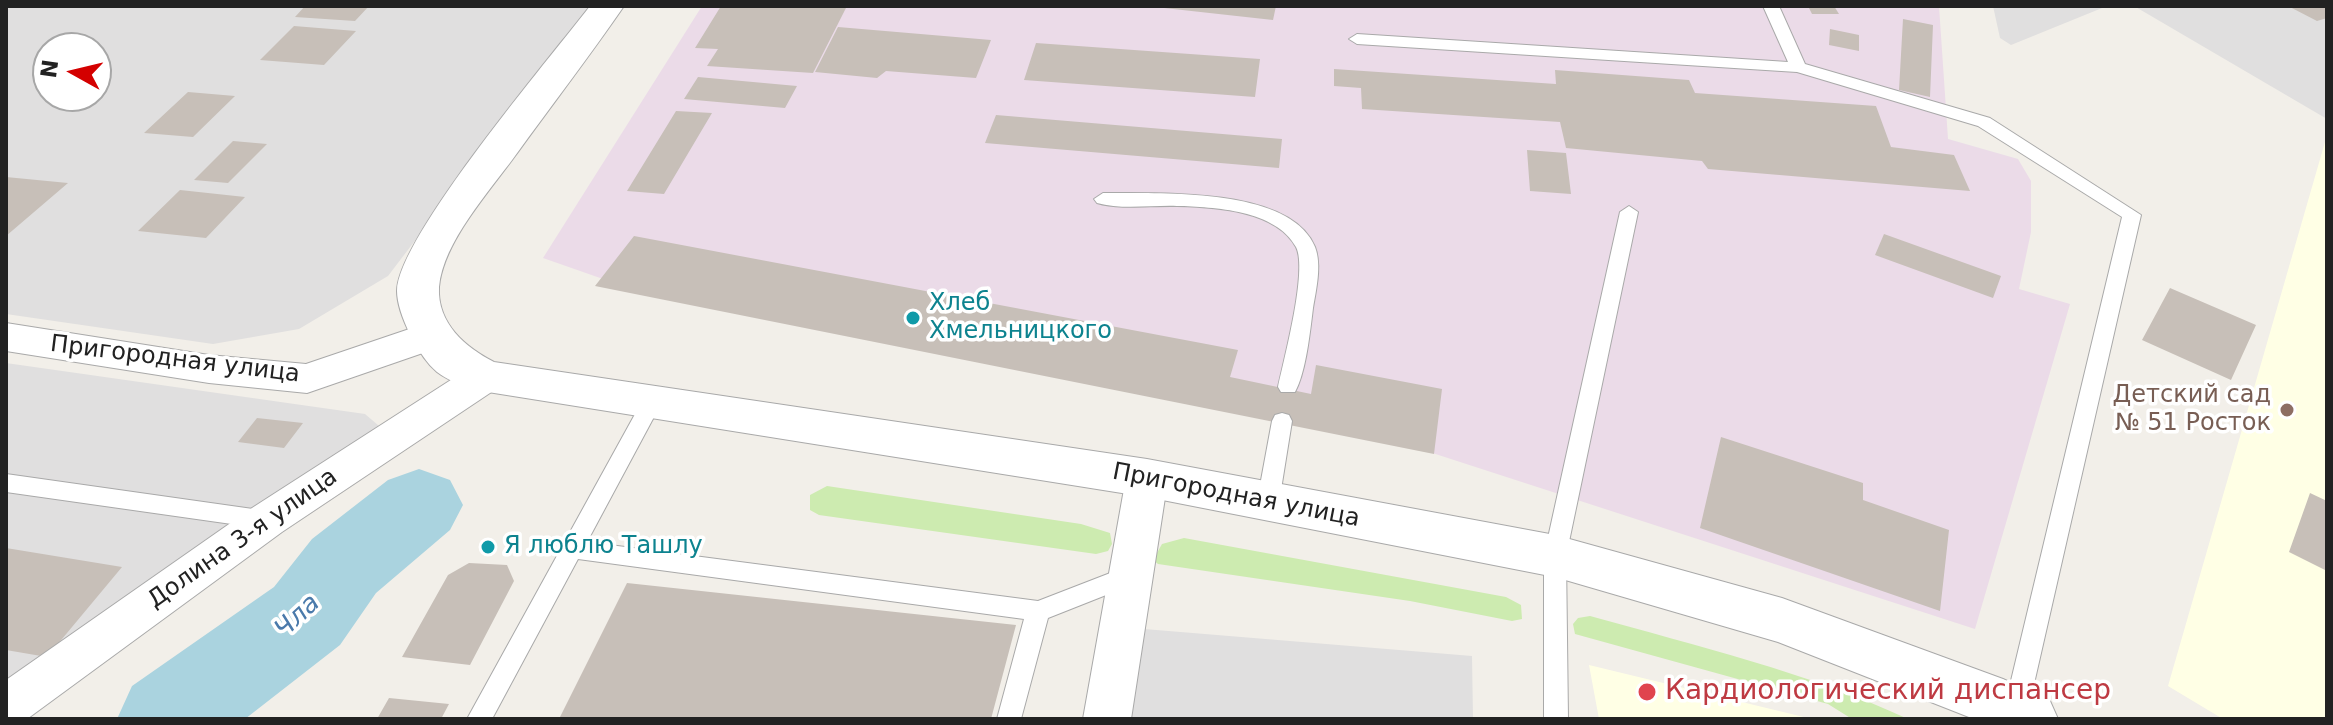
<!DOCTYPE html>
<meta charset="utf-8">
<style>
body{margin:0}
#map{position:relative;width:2333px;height:725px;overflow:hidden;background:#f2efe9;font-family:"DejaVu Sans",sans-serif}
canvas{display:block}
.frame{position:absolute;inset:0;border:8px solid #222;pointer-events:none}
.north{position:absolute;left:32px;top:32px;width:80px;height:80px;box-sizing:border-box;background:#fff;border:2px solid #a7a7a7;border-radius:50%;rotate:278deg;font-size:22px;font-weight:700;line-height:32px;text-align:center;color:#222}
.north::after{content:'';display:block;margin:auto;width:28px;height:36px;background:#d40000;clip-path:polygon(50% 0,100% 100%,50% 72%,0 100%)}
</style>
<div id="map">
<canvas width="2333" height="725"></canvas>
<div class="frame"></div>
<div class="north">N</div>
</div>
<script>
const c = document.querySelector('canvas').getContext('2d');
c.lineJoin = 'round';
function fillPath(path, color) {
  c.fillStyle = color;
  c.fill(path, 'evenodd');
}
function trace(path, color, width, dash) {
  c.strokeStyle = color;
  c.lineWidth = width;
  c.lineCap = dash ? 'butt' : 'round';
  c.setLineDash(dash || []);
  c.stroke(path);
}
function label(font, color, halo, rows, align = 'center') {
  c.font = font + ' "DejaVu Sans",sans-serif';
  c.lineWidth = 7;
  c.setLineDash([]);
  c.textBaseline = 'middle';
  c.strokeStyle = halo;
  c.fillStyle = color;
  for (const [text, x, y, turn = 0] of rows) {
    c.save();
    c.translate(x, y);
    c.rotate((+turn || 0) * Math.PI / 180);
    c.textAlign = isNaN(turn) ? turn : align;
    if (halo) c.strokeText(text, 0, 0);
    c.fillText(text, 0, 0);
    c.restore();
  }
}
const residential = new Path2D(`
 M6,6H594L388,276L299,329L213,344L6,314ZM48,48H96V96H48Z
 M1993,6H2107L2011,45L2000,38Z
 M2134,6H2327V119Z
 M6,363L365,414L385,431L6,719Z
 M1132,628L1472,656L1473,719H1116Z`);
const industrial = new Path2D(`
 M702,6H1939L1948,139L2018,159L2031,181V232L2019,289L2070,304L1975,629L1417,448L603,279L543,258Z`);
const education = new Path2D(`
 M2327,135V719H2223L2168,686Z
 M1589,665L1812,719H1813H1599Z`);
const grass = new Path2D(`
 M827,486L1081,524L1110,533L1112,544L1108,551L1096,554L819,515L810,510V495Z
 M1184,538L1506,597L1521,605L1522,619L1512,621L1410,601L1158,564L1153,560L1162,544Z
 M1590,616C1697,646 1807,672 1908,719H1852L1828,704L1575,634L1573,624L1578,618Z`);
const river = new Path2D(`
 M419,469L450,480L463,505L450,530L376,593L340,645L245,719H117L132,686L274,587L312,539L388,480Z`);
const building = new Path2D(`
 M305,6H369L355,21L295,17Z
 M721,6H847L813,73L707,66L718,49L695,48Z
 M1146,6H1276L1273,20Z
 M1808,6H1834L1839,14H1812Z
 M2288,6H2327V18L2317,21Z
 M1903,19L1933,25L1930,97L1899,90Z
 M294,26L356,31L324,65L260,60Z
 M838,27L991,40L976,78L886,71L877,78L815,72Z
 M1830,29L1859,35V51L1829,45Z
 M1036,43L1260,59L1255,97L1024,80Z
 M1334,69L1556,84L1555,70L1689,80L1695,93L1876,106L1891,147L1954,155L1970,191L1708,169L1702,161L1566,148L1560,122L1362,109L1361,88L1334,86Z
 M698,77L797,86L785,108L684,99Z
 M188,92L235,96L193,137L144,133Z
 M676,111L712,113L664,194L627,191Z
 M996,115L1282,139L1279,168L985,143Z
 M233,141L267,144L228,183L194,180Z
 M1527,150L1566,153L1571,194L1530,191Z
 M6,177L68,183L6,236Z
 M180,190L245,197L206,238L138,231Z
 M1884,234L2001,276L1993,298L1875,255Z
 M634,236L1238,350L1230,377L1311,394L1316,365L1442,389L1434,454L595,286Z
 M2170,288L2256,325L2231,380L2142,340Z
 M257,418L303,423L284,448L238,442Z
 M1721,437L1863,483V500L1949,530L1940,611L1700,528Z
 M2310,493L2327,501V571L2289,552Z
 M6,548L122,567L47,657L6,650Z
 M469,563L507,565L514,581L470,665L402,657L448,575Z
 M627,583L1016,625L991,719H559Z
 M389,698L449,704L441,719H377Z`);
const service = new Path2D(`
 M1763,6H1779L1805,64L1990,118L2141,215L2028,710L2022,719L2007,718L2004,710L2122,217L1978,126L1797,72L1357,44L1349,39L1357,34L1788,62Z
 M1103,193C1157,194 1290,186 1315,247C1322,265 1316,290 1313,308C1310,332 1306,372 1295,392H1281L1278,387C1284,359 1308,270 1296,247C1276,210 1214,207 1177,206C1152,205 1121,210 1097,203L1094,199Z
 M1629,206L1638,212L1566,556L1568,719H1544V556L1620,212Z
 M652,394L659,396L662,402L587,542L1038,601L1131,565L1139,568L1142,575L1139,582L1048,618L1021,719H997L1024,619L578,559L492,719H467L645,396Z
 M1282,413L1289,415L1292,421L1279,502L1276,508L1268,511L1260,508L1257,502L1272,421L1275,415Z
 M6,474L267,511L275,514L278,520L275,526L267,529L6,492Z`);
const minor = new Path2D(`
 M433,321L446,325L452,335L446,345L307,393L209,383L6,351V323L209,355L306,364Z
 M485,363L499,367L504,377L499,387L282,532L27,719H6V680L252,508L471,367Z
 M1147,462L1162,466L1168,478L1131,719H1083L1126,478L1132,466Z`);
const tertiary = new Path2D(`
 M590,6H624C589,57 551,106 515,156C489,192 443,242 439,287C437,323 465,347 494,362L1147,459L1555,535L1782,598L2003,679L2050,701L2058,719H1974L1778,642L1555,577L1147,497L469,389C459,384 446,379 437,372C419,357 397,314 397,291C397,238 551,57 590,6Z`);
const markers = [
 [913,318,8,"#0f9aa8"],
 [2287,410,8,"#8d6e63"],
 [488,547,8,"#0f9aa8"],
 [1647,692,10,"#e0444e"]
];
const cultureNames = [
 ["Хлеб",929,304],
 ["Хмельницкого",929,332],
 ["Я люблю Ташлу",504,547]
];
const streetNames = [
 ["Пригородная улица",175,360,7],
 ["Пригородная улица",1236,496,11],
 ["Долина 3-я улица",243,539,-35]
];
const educationNames = [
 ["Детский сад",2271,396],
 ["№ 51 Росток",2271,424]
];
const waterNames = [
 ["Чла",298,617,-43]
];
const nearHealthnames = [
 ["Кардиологический диспансер",1665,692]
];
fillPath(residential, '#e0dfdf');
fillPath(industrial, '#ebdbe8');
fillPath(education, '#ffffe5');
fillPath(grass, '#cdebb0');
fillPath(river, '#aad3df');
fillPath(building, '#c7bfb8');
trace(service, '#a9a9a9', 2);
trace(minor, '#a9a9a9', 2);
trace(tertiary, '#a9a9a9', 2);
fillPath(service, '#fff');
fillPath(minor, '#fff');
fillPath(tertiary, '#fff');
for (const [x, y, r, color] of markers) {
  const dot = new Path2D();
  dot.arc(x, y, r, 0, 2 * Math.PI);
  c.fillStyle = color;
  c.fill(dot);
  trace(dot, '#fff', 3);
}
label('24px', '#0d838f', '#fff', cultureNames, 'left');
label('24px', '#222', '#fff', streetNames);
label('24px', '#785e54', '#fff', educationNames, 'right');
label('italic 26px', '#4a7aab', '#fff', waterNames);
label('28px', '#be3a42', '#fff', nearHealthnames, 'left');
</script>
